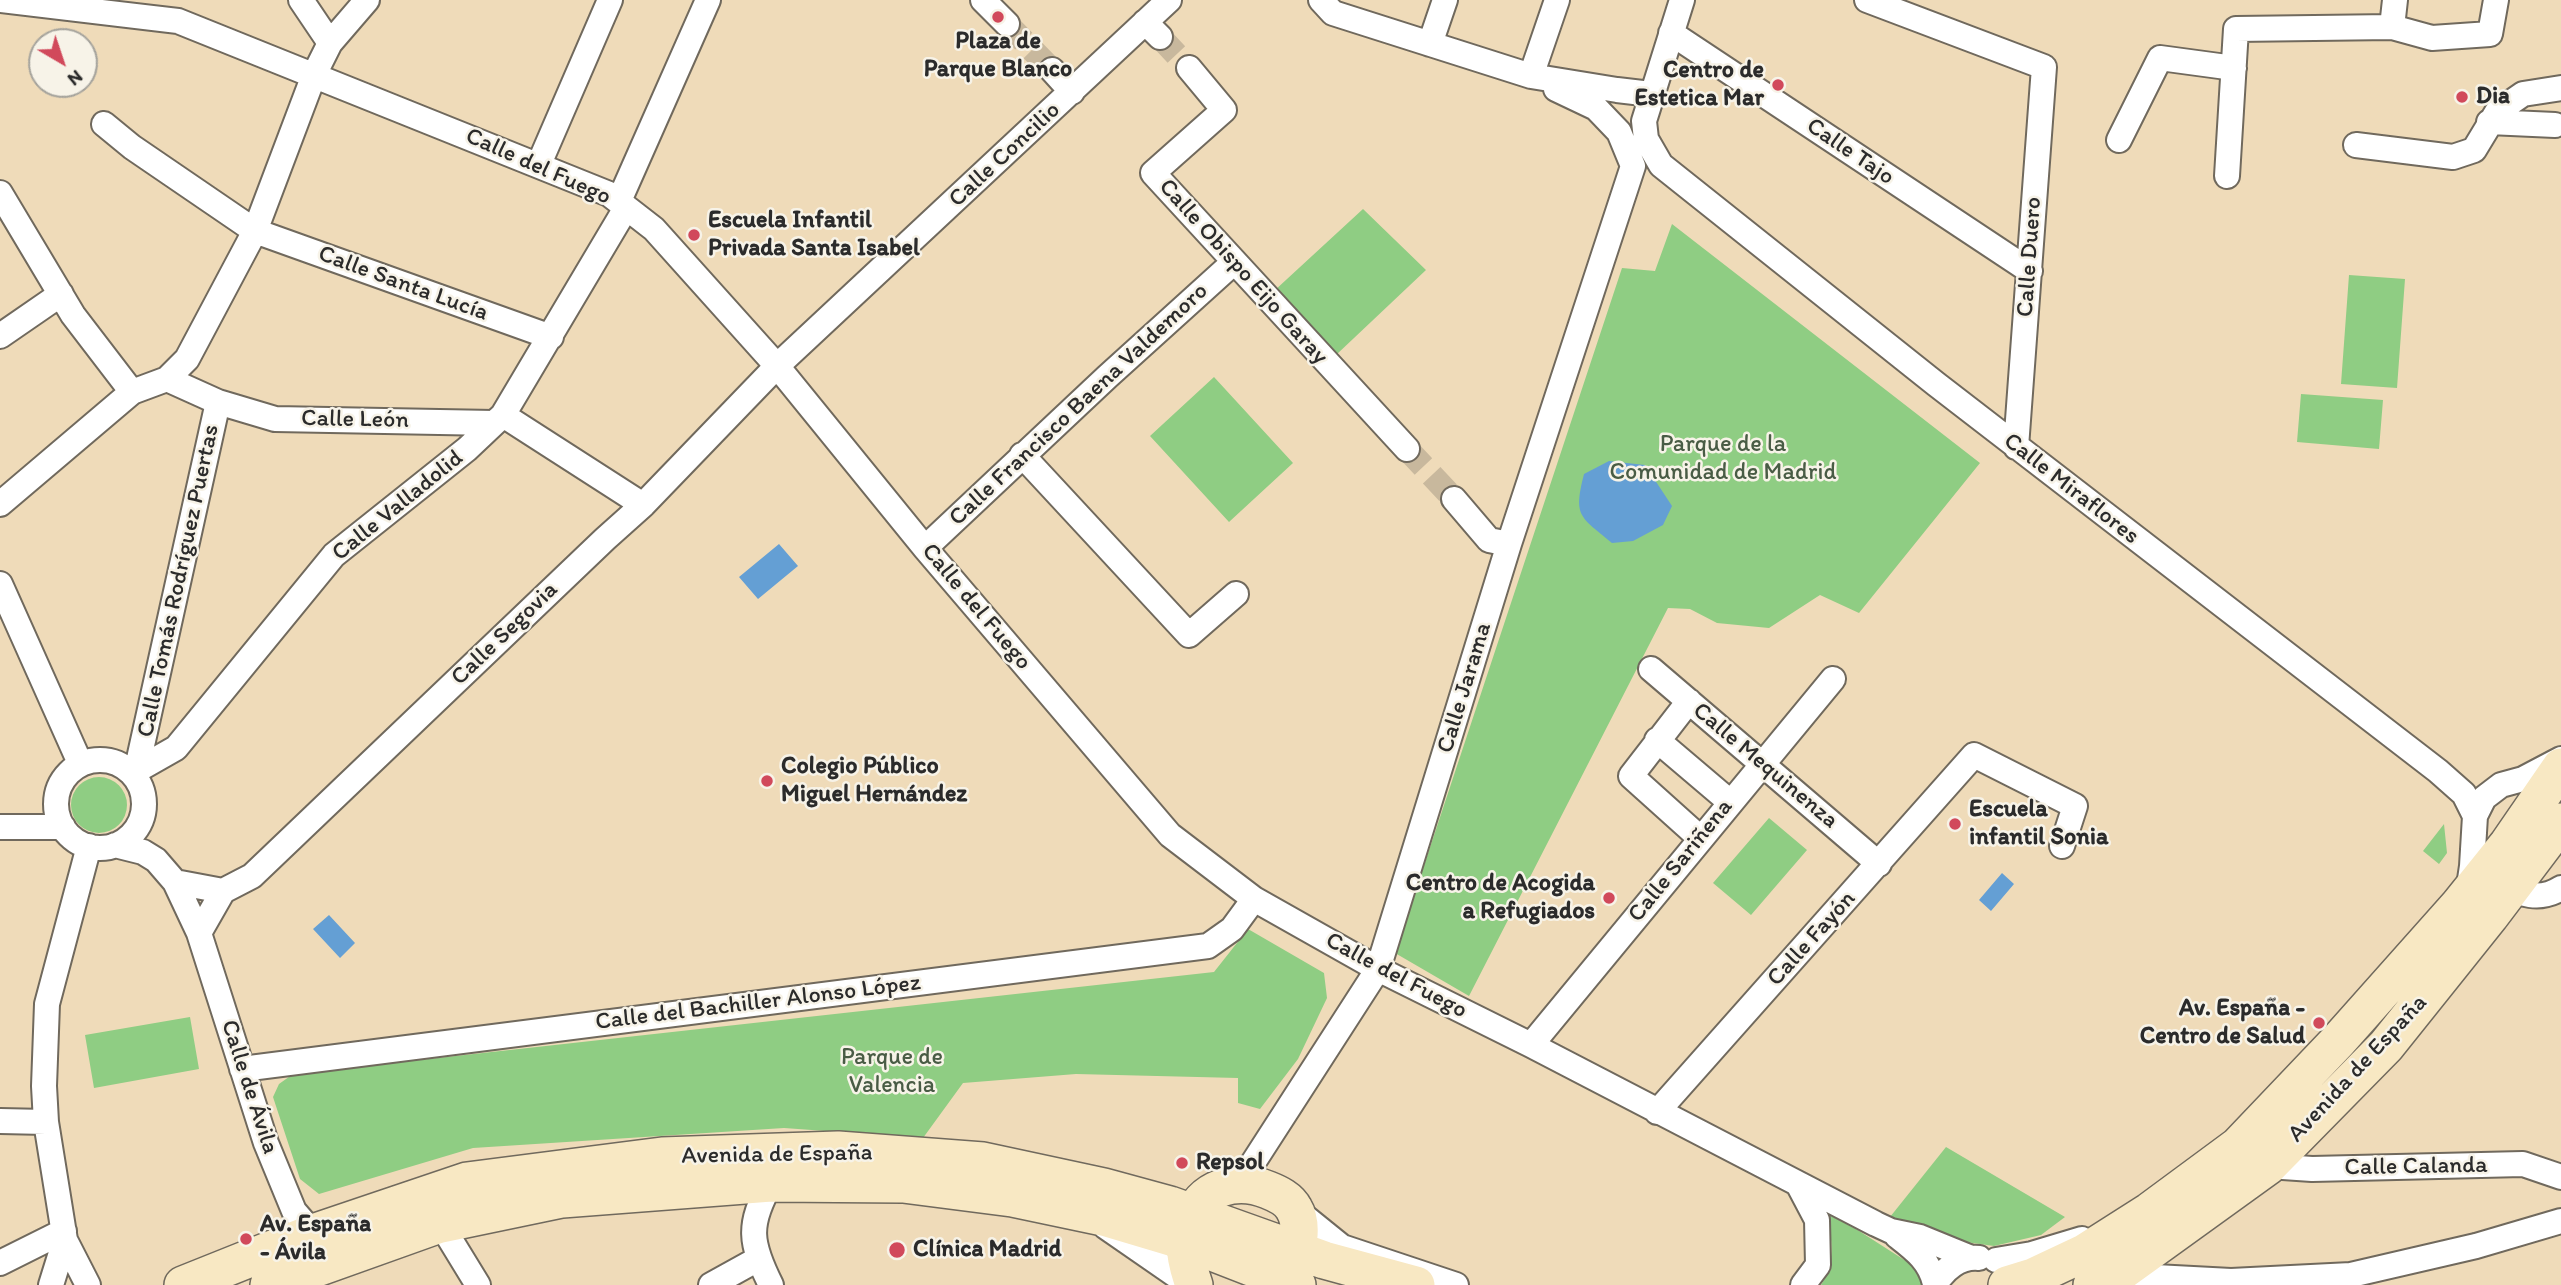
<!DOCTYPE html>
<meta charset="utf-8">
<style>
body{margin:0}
#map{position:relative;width:2561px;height:1285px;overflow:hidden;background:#efdbb9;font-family:Itim,sans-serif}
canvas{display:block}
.north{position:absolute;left:28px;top:28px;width:70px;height:70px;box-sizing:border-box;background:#f7f3e8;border:2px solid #a5a39c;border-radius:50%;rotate:141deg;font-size:19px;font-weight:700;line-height:28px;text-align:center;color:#2b2b2b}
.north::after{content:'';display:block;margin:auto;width:24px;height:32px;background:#d1495b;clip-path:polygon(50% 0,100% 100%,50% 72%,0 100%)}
</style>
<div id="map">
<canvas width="2561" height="1285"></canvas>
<div class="north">N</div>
</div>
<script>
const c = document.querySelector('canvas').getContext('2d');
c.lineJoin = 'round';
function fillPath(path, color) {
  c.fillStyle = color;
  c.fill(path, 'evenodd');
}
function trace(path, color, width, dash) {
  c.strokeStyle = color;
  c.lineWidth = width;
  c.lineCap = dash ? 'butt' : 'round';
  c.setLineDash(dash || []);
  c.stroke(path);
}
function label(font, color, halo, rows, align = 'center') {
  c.font = font + ' Itim,sans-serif';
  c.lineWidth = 5;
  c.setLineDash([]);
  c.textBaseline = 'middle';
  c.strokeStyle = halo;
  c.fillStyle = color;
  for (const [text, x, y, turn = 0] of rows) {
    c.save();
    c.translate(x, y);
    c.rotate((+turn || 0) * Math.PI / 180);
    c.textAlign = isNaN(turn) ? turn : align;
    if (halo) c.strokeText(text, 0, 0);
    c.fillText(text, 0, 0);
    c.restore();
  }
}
const green = new Path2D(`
 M1363,209L1426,270L1336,355L1274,291Z
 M1672,224L1980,463L1859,613L1820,595L1769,628L1717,623L1690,609L1668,608L1469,996L1395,953L1622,268L1655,271Z
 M2349,275L2405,279L2397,388L2341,384Z
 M1214,377L1293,463L1229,522L1150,436Z
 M2301,394L2383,400L2379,449L2297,442Z
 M71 805a28 28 0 1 1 56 0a28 28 0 1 1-56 0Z
 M1769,818L1807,850L1751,915L1713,883Z
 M2444,824L2447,853L2439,864L2423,851Z
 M1248,929L1324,973L1327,998L1298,1059L1260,1109L1238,1103V1078L1076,1074L963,1083L923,1138L784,1128L473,1148L319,1194L300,1179L273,1097L279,1084L293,1074L1214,972Z
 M190,1017L199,1069L94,1088L85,1035Z
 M1946,1147L2065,1217L2041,1235L1994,1246L1958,1241L1890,1217Z
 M1827,1214L1856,1229L1920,1270L1925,1285H1821C1836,1263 1832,1239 1827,1214Z`);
const water = new Path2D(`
 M1609,461L1645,465L1672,506L1663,525L1633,541L1612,543C1580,516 1573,517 1584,474Z
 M779,544L798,566L758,599L739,577Z
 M2002,873L2014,884L1991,911L1979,900Z
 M329,915L355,943L340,958L313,929Z`);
const streetTunnel = new Path2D(`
 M1007,24L1052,70
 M1160,37L1189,68
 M1407,449L1454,499`);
const street = new Path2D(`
 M0,0L178,21L609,194L654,229L777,366L925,548L1170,835L1254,899L1378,969L1531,1045L1876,1224L1891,1231L1920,1237L1969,1257
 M301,0L330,43
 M983,0L1007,24
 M1321,0L1333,13L1531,76L1617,90L1651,94
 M1682,0L1644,121L1646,139L1661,165L1936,384L2438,771L2464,794L2475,816
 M1867,0L2044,67L2016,447
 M2395,0L2392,27L2432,38L2490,34L2496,0
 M1145,22L1160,37
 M1671,33L2030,271
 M1430,44L1445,0
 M1189,68L1224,110L1153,173L1407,449
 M1052,70L1072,92
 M1531,76L1557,0
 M1556,89L1596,108L1619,132L1633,166
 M2489,122L2555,125
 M104,124L132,147L255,231L551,337
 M2119,140L2160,58L2234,68
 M2356,145L2453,157L2474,150L2497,112L2523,94L2561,88
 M539,164L610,0
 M2227,176L2236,29L2392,27
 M0,193L73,315L132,392
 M619,201L708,0
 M0,336L61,294
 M167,379L218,402L275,419L494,423
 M503,415L643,505
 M1022,455L1189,635L1236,594
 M1454,499L1489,540L1509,544
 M0,504L132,392L167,379L187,359L255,231L314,75L330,43L367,0
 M925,548L1107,377L1233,263
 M0,584L80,763
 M1651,669L1879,864
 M1689,701L1631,776L1700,838
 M1657,740L1730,802
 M56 804a44 44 0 1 1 88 0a44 44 0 1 1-88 0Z
 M132,773L176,748L334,555L467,449L503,415L626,208
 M135,777L218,402
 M0,827H63
 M115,845L143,852L156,860L175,882L199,933L266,1143L294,1211L313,1233
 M2501,881C2518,896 2541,901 2561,888
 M175,882L223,891
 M223,891L252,876L605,539L643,505L777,366L1169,0
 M2468,893L2472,866L2475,816L2484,798L2501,785L2523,779L2561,759
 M199,933L223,891
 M1531,1045L1833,679
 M242,1069L1208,946L1232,929L1254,899
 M1657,1112L1974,755L2075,806L2062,846
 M0,1121L46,1122
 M2268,1166L2312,1169L2523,1164L2561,1177
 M1240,1183L1378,969L1509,544L1633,166
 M1798,1184L1817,1220L1818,1265L1803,1285
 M1295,1209L1342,1247L1456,1285
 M437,1225L448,1236L478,1285
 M1106,1227L1190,1285
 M1897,1236C1915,1250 1930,1261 1935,1284
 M1996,1260L2032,1254L2082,1239
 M0,1263L64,1231
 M2115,1277L2117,1275L2231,1281L2351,1275L2476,1246L2561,1221
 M51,1285L65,1240
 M88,1285L65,1240L46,1122L44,1086L47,1004L89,846
 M711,1285L758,1259
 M771,1285C750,1243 747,1225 771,1183
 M1935,1285C1944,1269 1960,1256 1979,1258`);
const secondary = new Path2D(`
 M183,1285L313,1233L467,1181L662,1156L838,1150L983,1161L1104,1187L1170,1205L1324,1260L1416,1285
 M269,1285L437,1225L562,1199L771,1183L903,1184L1012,1198L1107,1218L1184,1241L1297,1285
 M1194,1285C1189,1271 1185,1258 1185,1243C1185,1236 1188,1229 1190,1222C1201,1187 1236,1177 1268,1190C1278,1194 1289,1199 1294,1209C1305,1227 1296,1254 1291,1272
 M2007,1285L2033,1277L2084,1253L2150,1211L2238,1146L2338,1041L2459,905L2508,844L2561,767
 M2092,1285L2117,1275L2268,1166L2386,1046L2490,916L2561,822`);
const markers = [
 [998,17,7,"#d1495b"],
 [1778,85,7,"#d1495b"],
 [2462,97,7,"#d1495b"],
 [694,235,7,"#d1495b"],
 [767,781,7,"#d1495b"],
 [1955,824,7,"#d1495b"],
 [1609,898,7,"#d1495b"],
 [2319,1023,7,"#d1495b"],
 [1182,1163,7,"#d1495b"],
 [246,1239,7,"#d1495b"],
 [897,1250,9,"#d1495b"]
];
const poiNames = [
 ["Plaza de",998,42,"center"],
 ["Parque Blanco",998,70,"center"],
 ["Centro de",1764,71,"right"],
 ["Estetica Mar",1764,99,"right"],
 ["Dia",2476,97],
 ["Escuela Infantil",708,221],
 ["Privada Santa Isabel",708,249],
 ["Colegio Público",781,767],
 ["Miguel Hernández",781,795],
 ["Escuela",1969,810],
 ["infantil Sonia",1969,838],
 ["Centro de Acogida",1595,884,"right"],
 ["a Refugiados",1595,912,"right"],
 ["Av. España -",2305,1009,"right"],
 ["Centro de Salud",2305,1037,"right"],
 ["Repsol",1196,1163],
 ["Av. España",260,1225],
 ["- Ávila",260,1253],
 ["Clínica Madrid",913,1250]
];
const streetNames = [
 ["Calle Tajo",1850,152,34],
 ["Calle Concilio",1005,155,-43],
 ["Calle del Fuego",538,167,24],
 ["Calle Duero",2030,257,-86],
 ["Calle Obispo Eijo Garay",1243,272,48],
 ["Calle Santa Lucía",403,284,20],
 ["Calle Francisco Baena Valdemoro",1079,405,-43],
 ["Calle León",355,420,1],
 ["Calle Miraflores",2071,489,38],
 ["Calle Valladolid",398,506,-39],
 ["Calle Tomás Rodríguez Puertas",179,581,-78],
 ["Calle del Fuego",976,607,50],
 ["Calle Segovia",505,634,-44],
 ["Calle Jarama",1465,688,-73],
 ["Calle Mequinenza",1765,766,40],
 ["Calle Sariñena",1681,861,-51],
 ["Calle Fayón",1812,939,-48],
 ["Calle del Fuego",1396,976,28],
 ["Calle del Bachiller Alonso López",758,1003,-7],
 ["Avenida de España",2358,1069,-47],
 ["Calle de Ávila",249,1087,72],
 ["Avenida de España",777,1155,-1],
 ["Calle Calanda",2416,1167,-1]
];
const parkNames = [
 ["Parque de la",1723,445],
 ["Comunidad de Madrid",1723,473],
 ["Parque de",892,1058],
 ["Valencia",892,1086]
];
fillPath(green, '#8fcd83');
fillPath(water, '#649fd4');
trace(streetTunnel, '#c8b89d', 24, [24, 12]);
trace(street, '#70695d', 28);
trace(secondary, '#70695d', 40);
trace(street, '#fff', 24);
trace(secondary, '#f8e8c3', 37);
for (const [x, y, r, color] of markers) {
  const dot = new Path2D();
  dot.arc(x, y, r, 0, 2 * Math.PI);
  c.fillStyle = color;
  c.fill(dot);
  trace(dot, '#f7f3e8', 2.5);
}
label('bold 24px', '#2b2b2b', '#f7f3e8', poiNames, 'left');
label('24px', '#2b2b2b', '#f7f3e8', streetNames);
label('24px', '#495c45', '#f7f3e8', parkNames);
</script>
